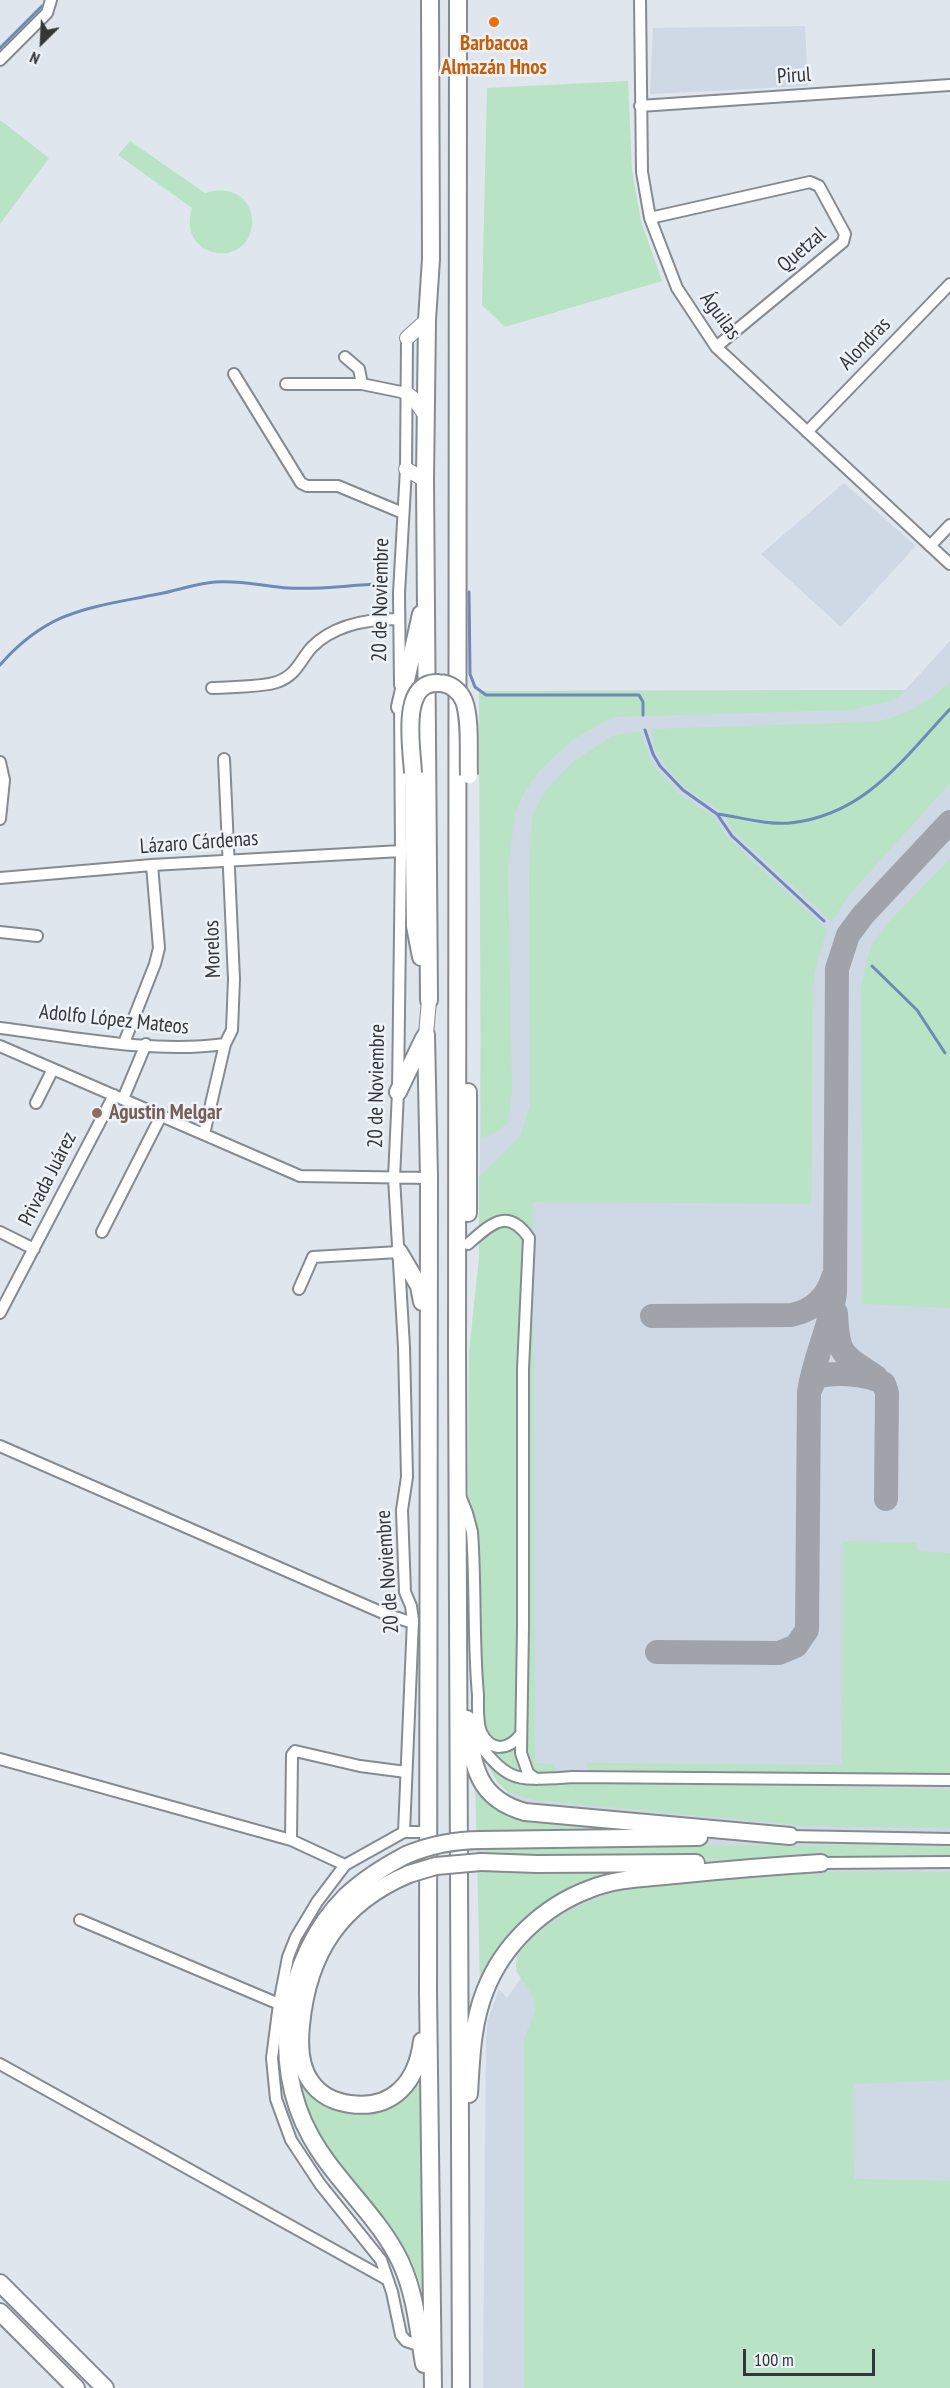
<!DOCTYPE html>
<meta charset="utf-8">
<style>
body{margin:0}
#map{position:relative;width:950px;height:2388px;overflow:hidden;background:#e0e6ed;font-family:"PT Sans Narrow",sans-serif}
canvas{display:block}
.north{position:absolute;left:12px;top:12px;width:60px;height:60px;-webkit-text-stroke:4px #eef3fa;paint-order:stroke;rotate:204deg;font-size:16px;font-weight:700;line-height:24px;text-align:center;color:#343638}
.north::after{content:'';display:block;margin:auto;width:21px;height:27px;background:#343638;clip-path:polygon(50% 0,100% 100%,50% 72%,0 100%)}
.scale{position:absolute;left:743px;top:2349px;width:132px;height:27px;box-sizing:border-box;border:3px solid #343638;border-top:0;padding-left:8px;font-size:18px;line-height:21px;white-space:nowrap;color:#343638;-webkit-text-stroke:4px #eef3fa;paint-order:stroke}
</style>
<div id="map">
<canvas width="950" height="2388"></canvas>
<div class="north">N</div>
<div class="scale">100 m</div>
</div>
<script>
const c = document.querySelector('canvas').getContext('2d');
c.lineJoin = 'round';
function fillPath(path, color) {
  c.fillStyle = color;
  c.fill(path, 'evenodd');
}
function trace(path, color, width, dash) {
  c.strokeStyle = color;
  c.lineWidth = width;
  c.lineCap = dash ? 'butt' : 'round';
  c.setLineDash(dash || []);
  c.stroke(path);
}
function label(font, color, halo, rows, align = 'center') {
  c.font = font + ' "PT Sans Narrow",sans-serif';
  c.lineWidth = 5;
  c.setLineDash([]);
  c.textBaseline = 'middle';
  c.strokeStyle = halo;
  c.fillStyle = color;
  for (const [text, x, y, turn = 0] of rows) {
    c.save();
    c.translate(x, y);
    c.rotate((+turn || 0) * Math.PI / 180);
    c.textAlign = isNaN(turn) ? turn : align;
    if (halo) c.strokeText(text, 0, 0);
    c.fillText(text, 0, 0);
    c.restore();
  }
}
const built = new Path2D(`
 M805,26L808,86L650,94L653,28Z
 M844,483L916,546L841,627L761,554Z
 M950,641V2388H483L486,2040L488,2019L499,1989L507,1998L521,1978L516,1971L517,1958L502,1945L480,1983L475,1780L493,1804L508,1792L497,1782L490,1769L468,1637L469,1353L479,1259L481,1014L479,691L905,690Z`);
const green = new Path2D(`
 M628,81L632,170L641,221L662,281L505,327L482,305L487,88Z
 M0,120L49,158L0,224Z
 M130,141L205,193C219,189 233,189 244,200C250,207 253,216 252,225C247,271 176,258 192,208L118,155Z
 M950,682V783L848,896L832,922L735,833L719,810L684,787L663,763L655,748L651,729L875,722C904,716 929,703 950,682Z
 M906,690L894,700L850,710L612,717L572,740L539,771L525,791L515,813L508,871L512,1091L508,1123L495,1133L481,1138L479,691Z
 M633,732H640L653,766L678,793L713,816L728,838L827,930L817,962L813,986L811,1204L533,1202L535,1763L553,1764L559,1776L574,1782L950,1789V1828L809,1826L534,1800L508,1792L497,1782L490,1769L473,1708L468,1637L469,1353L479,1259V1177L521,1135L530,1105L529,870L532,816L546,790L573,762L612,736Z
 M950,859V1308L863,1304L861,984L871,946L886,925Z
 M843,1541L917,1543V1551L950,1553V1776L589,1770L587,1763L842,1765Z
 M475,1780L494,1804L708,1835H477Z
 M950,1844V1855H885L874,1860L485,1859V1847Z
 M485,1870L660,1871L591,1882L515,1931L502,1944L480,1983L478,1871Z
 M950,1872V2080L853,2084L854,2179L950,2181V2388H524V2039C528,2028 535,2016 535,2005C534,1987 509,1975 518,1956C531,1931 576,1905 602,1896C637,1884 677,1883 714,1880C750,1877 786,1873 823,1872C865,1871 908,1872 950,1872Z
 M422,2074L424,2296L413,2263L399,2239L319,2136L307,2110L297,2078L303,2080L341,2108L406,2094Z`);
const stream = new Path2D(`
 M0,48L42,6
 M469,592L470,674L475,687L486,695H639L643,702V715
 M0,665C49,609 90,608 158,594C176,591 197,583 215,582C240,580 264,586 288,588C318,590 349,585 379,584
 M645,730L653,754L660,766L683,790L717,814L732,836L824,921
 M717,814C740,817 767,825 790,823C865,815 902,760 950,709
 M872,966L917,1010L945,1053`);
const taxiway = new Path2D(`
 M836,1313C838,1356 842,1354 876,1377
 M652,1316L791,1315C812,1311 827,1298 833,1277
 M809,1392L815,1379C826,1370 873,1374 884,1384L887,1393L886,1499
 M657,1652L779,1653L796,1646L807,1630L809,1392C814,1358 830,1327 835,1293L837,969L848,935L863,915L950,822`);
const minor = new Path2D(`
 M640,0L642,172L650,218L677,288L716,347L950,564
 M0,60L47,13L51,0
 M640,106L950,85
 M650,218L810,182L819,186L845,234L843,242L716,347
 M345,357L359,369L362,384
 M234,374L301,483L307,486H338L403,513
 M286,384H362L406,393
 M807,432L950,284
 M930,546L950,525
 M400,685L399,593L406,469L407,338
 M212,688C228,687 264,687 277,682C297,675 300,660 312,647C334,625 369,619 398,619
 M400,701L401,851L398,1092L394,1178L404,1347L407,1477L402,1510L405,1592L411,1606L413,1620L404,1832
 M0,762L4,780L0,819
 M0,878L152,865L401,851
 M0,932L37,936
 M0,1028C72,1037 153,1054 225,1044
 M124,1043L155,964L159,948L152,865
 M0,1046L300,1176L429,1178
 M123,1099L146,1044
 M36,1103L53,1069
 M204,1134L225,1044L232,1030L234,979L224,759
 M0,1232L34,1249
 M102,1232L161,1116
 M468,1244C490,1225 507,1206 529,1238L523,1369V1627L521,1753L528,1773L536,1779
 M299,1289L313,1257L399,1252
 M0,1313L114,1095
 M0,1446L383,1613L413,1623
 M461,1498L467,1513L472,1532C476,1586 473,1641 478,1695C478,1706 477,1722 481,1732C491,1753 509,1750 521,1734
 M471,1734C509,1783 512,1781 572,1777L950,1780
 M0,1759L291,1840L345,1865
 M790,1836L950,1839
 M291,1840L292,1755L295,1751L360,1766L406,1772
 M821,1863L950,1862
 M80,1920L279,2004
 M0,2064L388,2280
 M421,2346L406,2341L401,2335L392,2292L381,2260L320,2184L291,2140L276,2099L272,2058L279,2004L288,1957L296,1937L317,1902L345,1865L404,1832H427`);
const major = new Path2D(`
 M407,338L427,320
 M406,393L414,399L426,416
 M406,469L425,480
 M426,1035L429,1000`);
const highway = new Path2D(`
 M458,0L457,1351L461,2388
 M400,707L421,614
 M413,773L415,926L421,957
 M429,1000L425,480L427,320L431,259L430,0
 M426,1035L429,1178L428,1992L433,2388
 M398,1092L424,1038
 M468,1213V1092
 M399,1252L419,1286L422,1302
 M467,1719C473,1764 475,1798 525,1812L790,1836
 M481,1840L699,1837
 M406,1855C385,1866 364,1879 346,1896C285,1957 268,2061 311,2137C336,2182 379,2216 401,2263C416,2296 418,2329 424,2364
 M481,1862L537,1864L696,1863
 M409,1874C341,1903 308,1952 301,2025C299,2044 299,2066 311,2082C320,2095 335,2102 350,2104C393,2110 417,2082 422,2041
 M469,2094C471,2060 472,2023 485,1991C503,1944 544,1906 590,1889C616,1878 647,1878 675,1875C724,1870 772,1866 821,1863
 M0,2283L105,2388
 M0,2312L76,2388`);
const highwayBridge = new Path2D(`
 M413,773C412,749 399,680 439,683C450,683 460,691 464,701C471,720 468,754 469,775
 M406,1855C430,1845 455,1840 481,1840
 M409,1874L436,1866L481,1862`);
const markers = [
 [494,22,6,"#e8710a"],
 [97,1113,6,"#8d6e63"]
];
const foodNames = [
 ["Barbacoa",494,44],
 ["Almazán Hnos",494,68]
];
const streetNames = [
 ["Pirul",794,76,-4],
 ["Quetzal",802,250,-41],
 ["Águilas",720,316,54],
 ["Alondras",865,344,-46],
 ["20 de Noviembre",381,600,-89],
 ["Lázaro Cárdenas",199,843,-4],
 ["Morelos",213,949,-92],
 ["Adolfo López Mateos",114,1020,6],
 ["20 de Noviembre",377,1086,-89],
 ["Privada Juárez",48,1179,-63],
 ["20 de Noviembre",388,1572,-94]
];
const educationNames = [
 ["Agustin Melgar",109,1113]
];
fillPath(built, '#cfd8e5');
fillPath(green, '#b9e3c5');
trace(stream, '#6d8ab8', 3);
trace(taxiway, '#a0a4aa', 24);
trace(minor, '#868b91', 14);
trace(major, '#868b91', 16);
trace(highway, '#868b91', 20);
trace(minor, '#fff', 10);
trace(major, '#fff', 14);
trace(highway, '#fff', 16);
trace(highwayBridge, '#868b91', 20, []);
trace(highwayBridge, '#fff', 16);
for (const [x, y, r, color] of markers) {
  const dot = new Path2D();
  dot.arc(x, y, r, 0, 2 * Math.PI);
  c.fillStyle = color;
  c.fill(dot);
  trace(dot, '#eef3fa', 2);
}
label('bold 21px', '#c56008', '#eef3fa', foodNames);
label('21px', '#343638', '#eef3fa', streetNames);
label('bold 21px', '#785e54', '#eef3fa', educationNames, 'left');
</script>
